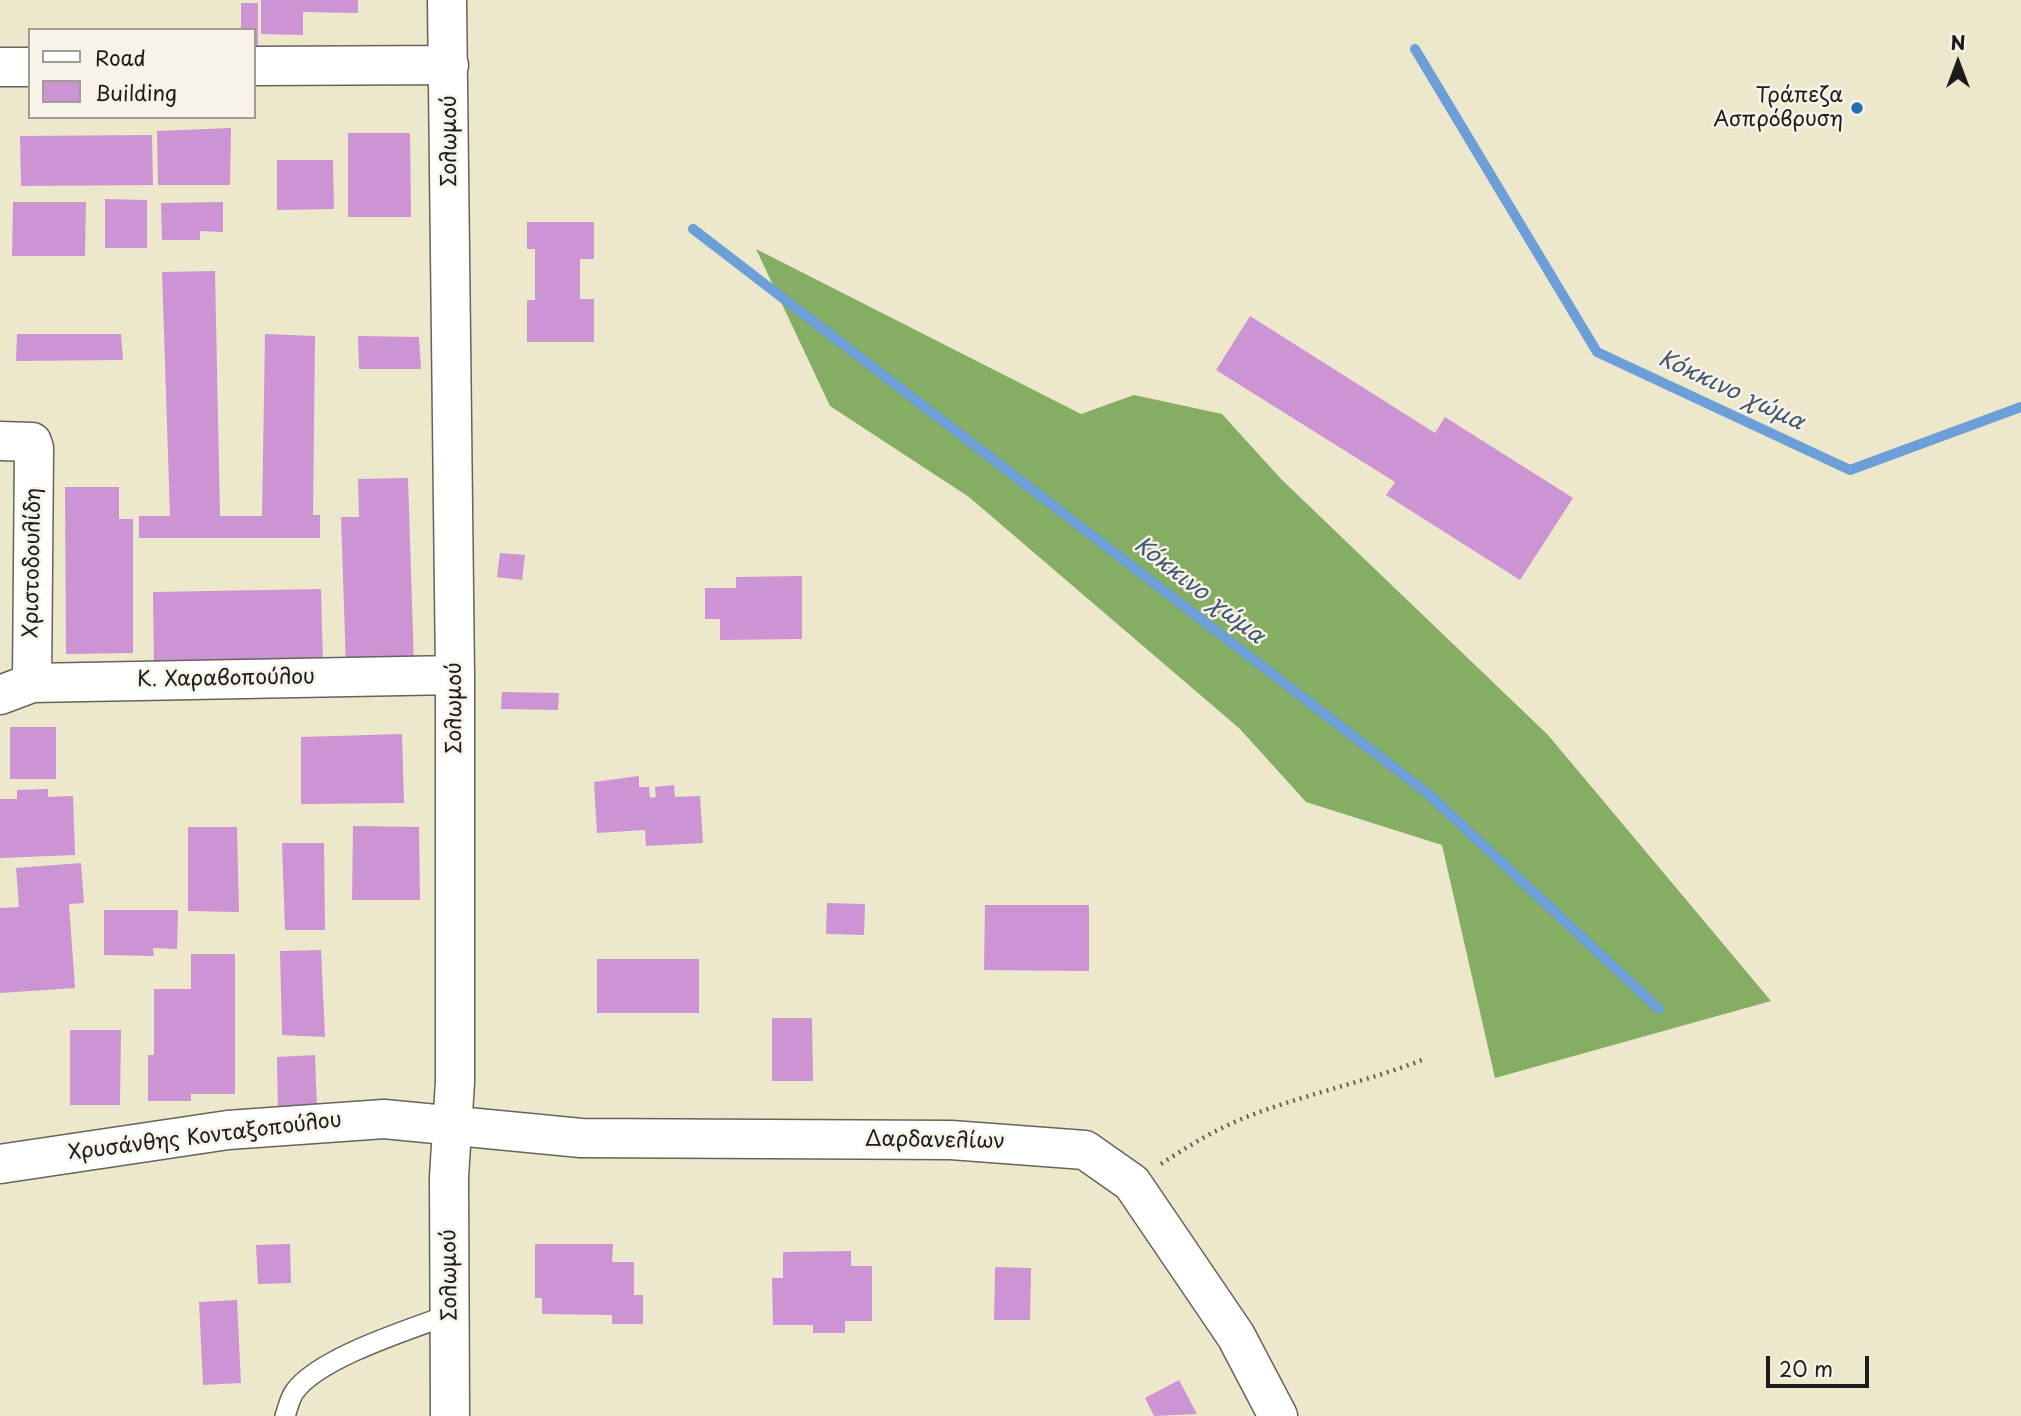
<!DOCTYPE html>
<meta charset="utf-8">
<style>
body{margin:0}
#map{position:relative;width:2021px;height:1416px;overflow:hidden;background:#ede7cc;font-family:"Playpen Sans",sans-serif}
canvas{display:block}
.legend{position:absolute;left:28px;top:28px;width:228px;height:91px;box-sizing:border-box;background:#f7f3e8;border:2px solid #9f9d96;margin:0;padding:9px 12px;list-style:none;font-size:21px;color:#1c1c1c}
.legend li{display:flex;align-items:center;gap:14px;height:35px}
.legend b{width:35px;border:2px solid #9f9d96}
.north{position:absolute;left:1923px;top:28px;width:70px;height:70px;-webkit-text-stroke:5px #f7f3e8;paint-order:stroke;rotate:0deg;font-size:19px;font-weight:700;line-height:28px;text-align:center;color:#1c1c1c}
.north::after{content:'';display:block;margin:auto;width:24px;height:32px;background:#1c1c1c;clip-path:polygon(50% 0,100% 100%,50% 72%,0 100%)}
.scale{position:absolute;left:1766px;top:1356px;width:103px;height:32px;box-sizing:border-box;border:4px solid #1c1c1c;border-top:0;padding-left:9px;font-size:21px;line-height:24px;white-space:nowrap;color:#1c1c1c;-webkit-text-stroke:5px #f7f3e8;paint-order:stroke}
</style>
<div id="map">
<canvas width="2021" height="1416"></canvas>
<ul class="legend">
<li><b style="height:9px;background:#fff"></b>Road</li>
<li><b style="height:19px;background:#cc94d3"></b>Building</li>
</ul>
<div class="north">N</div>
<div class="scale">20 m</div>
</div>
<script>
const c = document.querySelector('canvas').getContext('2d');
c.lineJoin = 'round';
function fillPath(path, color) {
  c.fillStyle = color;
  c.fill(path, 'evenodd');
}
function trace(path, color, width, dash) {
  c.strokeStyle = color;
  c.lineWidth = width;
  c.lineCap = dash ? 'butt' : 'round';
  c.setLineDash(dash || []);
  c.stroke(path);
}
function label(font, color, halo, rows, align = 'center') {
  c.font = font + ' "Playpen Sans",sans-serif';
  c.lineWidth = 5;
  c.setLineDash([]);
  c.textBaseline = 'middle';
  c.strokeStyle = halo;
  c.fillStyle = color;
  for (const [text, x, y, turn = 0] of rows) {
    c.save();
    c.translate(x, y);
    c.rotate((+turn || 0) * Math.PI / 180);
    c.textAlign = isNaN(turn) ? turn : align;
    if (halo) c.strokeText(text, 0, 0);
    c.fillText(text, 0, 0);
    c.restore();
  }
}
const forest = new Path2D(`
 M756,249L1081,414L1134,395L1222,414L1281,479L1548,735L1771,1001L1495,1078L1442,845L1306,802L1240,729L969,497L830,406Z`);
const stream = new Path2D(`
 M1415,49L1597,352L1850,470L2021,407
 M693,229L1426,792L1659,1009`);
const building = new Path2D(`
 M261,0H358V13L303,12V35L261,34Z
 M241,3H258V46H254V30H241Z
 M231,128L230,185H158L157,131Z
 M348,133H410L411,217H348Z
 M152,135L153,185L21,186L20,136Z
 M277,160H333L334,209L277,210Z
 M105,199L147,200V248H105Z
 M13,202H86L85,256H12Z
 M223,202V232L200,231V240H162L161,203Z
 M527,222H594V259H580V299H594V342H527V300H535V249H527Z
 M215,271L220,516H262L265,334L315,336L313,515H320V538H139V516H170L162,272Z
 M1250,316L1435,433L1445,417L1573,498L1520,580L1386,495L1395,482L1216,370Z
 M17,334H121L123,360L16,361Z
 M358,336L419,337L421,369H359Z
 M408,478L414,666L346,668L341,517H359L358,479Z
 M65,487H119V519H133V653L66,654Z
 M500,553L525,555L522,580L497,577Z
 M802,576V639L720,640V619H705V588H736V577Z
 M321,589L323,665L154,668L153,592Z
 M502,692L559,693L558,710L501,709Z
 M10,727H56V779H10Z
 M402,734L404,803L301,804V737Z
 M639,776V787H649L650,798L656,797L655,787L674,785L675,797L700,796L703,843L646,846L645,830L597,833L594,782Z
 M48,789V797L73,796L75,855L0,858V799H17V790Z
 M353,826L419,827L420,900H352Z
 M188,827H237L239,912L188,911Z
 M282,843H324L325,930H285Z
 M81,863L84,903L69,904L75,988L0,993V908L19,907L16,868Z
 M827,903L865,904L864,935L826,934Z
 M985,905H1089V971L984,970Z
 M104,910H178L177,949L153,948L154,956L104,955Z
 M321,950L325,1037L282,1035L280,951Z
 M191,954H235V1094H191V1101H148V1055H154V989H191Z
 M597,959H699V1013H597Z
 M772,1018H812L813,1081H772Z
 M70,1030H121L120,1105H70Z
 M315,1055L317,1109L278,1112L277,1057Z
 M290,1244L291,1283L258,1284L256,1245Z
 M535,1244H613L612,1262H634V1295H643V1324H612V1315L542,1314V1298H535Z
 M851,1251V1266H872V1321H845V1333H813V1325H773L772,1278H783V1252Z
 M995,1267L1031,1268L1030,1320H994Z
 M237,1300L241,1383L203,1385L199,1302Z
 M1179,1380L1197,1414L1154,1416L1145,1398Z`);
const path = new Path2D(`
 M1161,1164C1191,1144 1223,1125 1257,1113C1311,1093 1368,1081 1422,1060`);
const lane = new Path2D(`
 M285,1416C288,1408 290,1397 295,1391C320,1357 411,1329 451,1314`);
const street = new Path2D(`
 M447,0L455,675V1082L449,1177L450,1416
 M254,66L449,65
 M0,67H30
 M0,441L32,442L34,448L32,683
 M0,695L32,683L455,675
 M0,1164L228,1130L384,1119L581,1138L951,1140L1085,1150L1132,1183L1236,1336L1278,1416`);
const markers = [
 [1857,108,7,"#1f6fb2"]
];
const poiNames = [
 ["Τράπεζα",1843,96],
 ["Ασπρόβρυση",1843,120]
];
const streetNames = [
 ["Σολωμού",450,141,-90],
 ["Χριστοδουλίδη",33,563,-89],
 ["Κ. Χαραβοπούλου",226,679,-1],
 ["Σολωμού",455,708,-90],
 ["Χρυσάνθης Κονταξοπούλου",205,1137,-7],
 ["Δαρδανελίων",935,1141,1],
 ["Σολωμού",450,1275,-91]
];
const waterNames = [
 ["Κόκκινο χώμα",1731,391,25],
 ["Κόκκινο χώμα",1199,591,38]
];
fillPath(forest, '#85ad64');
trace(stream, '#6c9fd8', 10);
fillPath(building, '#cc94d3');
trace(lane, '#65635a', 22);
trace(street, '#65635a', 41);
trace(path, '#65635a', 4.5, [2, 5]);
trace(lane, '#fff', 19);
trace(street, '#fff', 38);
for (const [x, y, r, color] of markers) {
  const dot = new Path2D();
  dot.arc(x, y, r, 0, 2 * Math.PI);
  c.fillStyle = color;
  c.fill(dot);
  trace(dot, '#f7f3e8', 2.5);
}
label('21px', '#1c1c1c', '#f7f3e8', poiNames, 'right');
label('21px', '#1c1c1c', '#f7f3e8', streetNames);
label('italic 23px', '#405771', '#f7f3e8', waterNames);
</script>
